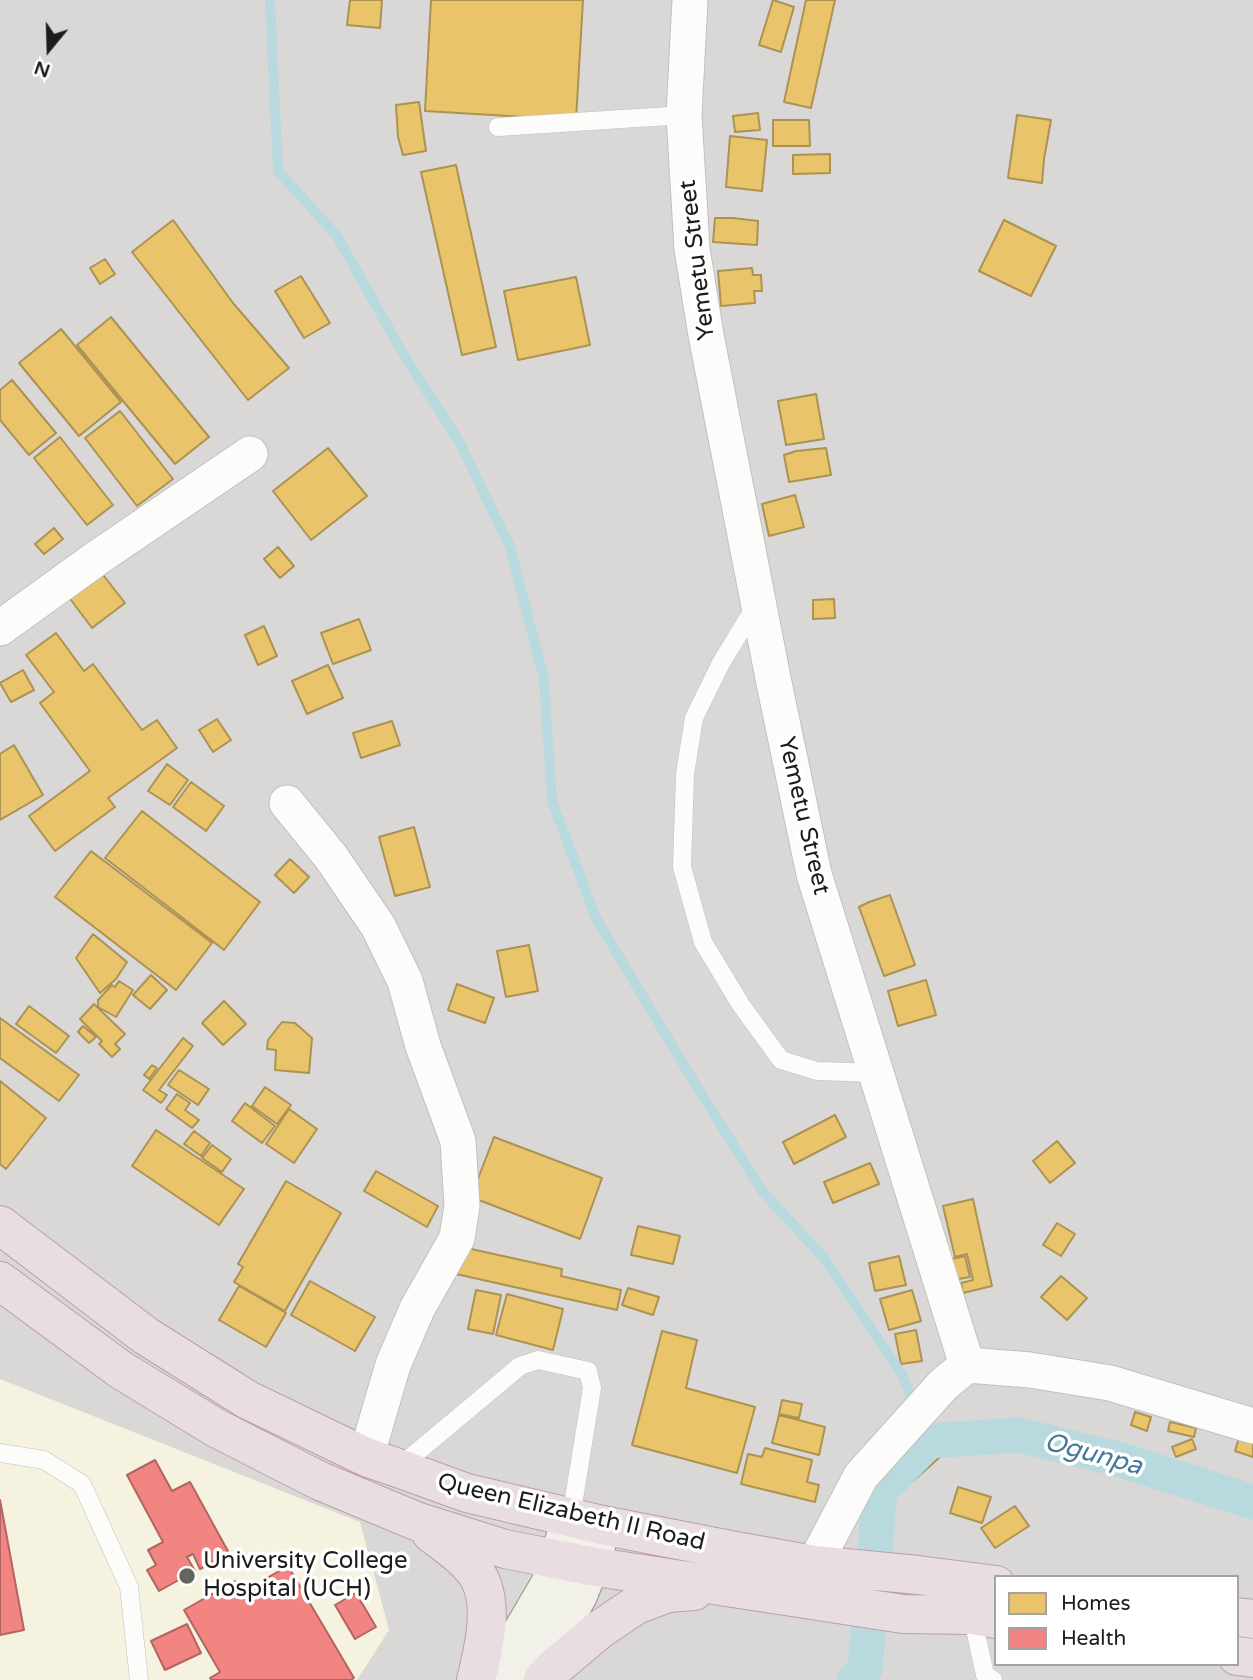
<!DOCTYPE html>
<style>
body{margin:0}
#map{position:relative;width:1253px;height:1680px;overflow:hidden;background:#eae8e5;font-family:"Varela Round",sans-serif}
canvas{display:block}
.legend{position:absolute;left:994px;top:1575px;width:245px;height:91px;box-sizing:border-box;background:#fff;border:2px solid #a4a4a4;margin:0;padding:9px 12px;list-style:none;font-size:21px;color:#1c1c1c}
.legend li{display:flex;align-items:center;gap:14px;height:35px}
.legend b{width:35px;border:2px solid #a4a4a4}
.north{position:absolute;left:14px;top:14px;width:70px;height:70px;-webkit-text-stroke:5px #fff;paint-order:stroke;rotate:199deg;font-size:19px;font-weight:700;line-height:28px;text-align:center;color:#1c1c1c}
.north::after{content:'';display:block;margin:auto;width:24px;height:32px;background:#1c1c1c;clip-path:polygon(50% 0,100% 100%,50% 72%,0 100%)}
</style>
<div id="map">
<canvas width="1253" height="1680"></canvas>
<ul class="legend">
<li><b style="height:19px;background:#e9c46a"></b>Homes</li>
<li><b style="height:19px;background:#f28482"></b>Health</li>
</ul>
<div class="north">N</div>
</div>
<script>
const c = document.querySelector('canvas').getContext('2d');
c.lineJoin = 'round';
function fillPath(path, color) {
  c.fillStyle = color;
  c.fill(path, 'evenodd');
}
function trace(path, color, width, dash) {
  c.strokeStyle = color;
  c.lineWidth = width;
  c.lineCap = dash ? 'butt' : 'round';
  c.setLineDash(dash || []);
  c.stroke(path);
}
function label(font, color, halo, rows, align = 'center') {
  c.font = font + ' "Varela Round",sans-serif';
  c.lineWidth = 7;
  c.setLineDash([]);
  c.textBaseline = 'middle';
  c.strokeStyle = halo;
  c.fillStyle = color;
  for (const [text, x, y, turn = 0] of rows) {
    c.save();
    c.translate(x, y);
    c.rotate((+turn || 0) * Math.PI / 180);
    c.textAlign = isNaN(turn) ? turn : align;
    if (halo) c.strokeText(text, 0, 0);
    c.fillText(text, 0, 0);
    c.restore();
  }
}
const residential = new Path2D(`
 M0,0H1253V1680H0ZM996,1577H1237V1664H996Z`);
const education = new Path2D(`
 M0,1379L360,1522L389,1630L357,1680H0Z`);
const homes = new Path2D(`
 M350,0H382L380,28L347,25Z
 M431,0H583L576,120L425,111Z
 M773,0L794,7L781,52L759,45Z
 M806,0H835L811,108L784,102Z
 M419,102L426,151L403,155L398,137L396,105Z
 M758,113L760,130L735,132L733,116Z
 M1017,115L1051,120L1044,159L1042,183L1008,178Z
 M773,120H809L810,146H773Z
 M730,136L767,140L762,191L726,187Z
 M830,154V173L793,174V155Z
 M456,165L496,347L462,355L421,172Z
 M715,218H733L758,221L757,245L713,242Z
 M173,220L233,303L289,368L248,400L132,252Z
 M1004,220L1056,246L1031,296L979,271Z
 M105,259L115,274L100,284L90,268Z
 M752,268L753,275H761L762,291H754L755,303L721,306L718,271Z
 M301,276L330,323L304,338L275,291Z
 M576,277L590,345L518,360L504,291Z
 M111,317L209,437L175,464L77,345Z
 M61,329L121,402L79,436L19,363Z
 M12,380L56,433L29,455L0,420V390Z
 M816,394L824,439L786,445L778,401Z
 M120,411L173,479L137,506L85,438Z
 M60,437L113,505L87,525L34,458Z
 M328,448L367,496L311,540L273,491Z
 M826,448L831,475L789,482L784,455L796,451Z
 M795,495L804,527L769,536L762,504Z
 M54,528L63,539L44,554L35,544Z
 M278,547L294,566L280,578L264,559Z
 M100,571L125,603L92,628L68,596Z
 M834,599L835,618L813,619V600Z
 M359,619L371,650L333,664L321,633Z
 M264,626L277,656L258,665L245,635Z
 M56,633L84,671L93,664L142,730L157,720L177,748L108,798L115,807L55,851L29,816L90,771L40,703L54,692L26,655Z
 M328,665L343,698L307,714L292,681Z
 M23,670L34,690L11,702L0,683Z
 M217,719L231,740L213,752L199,730Z
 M392,721L400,745L361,758L353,733Z
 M14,745L43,795L0,820V754Z
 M167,764L188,780L170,805L148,791Z
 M191,782L224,806L206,831L173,807Z
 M142,811L260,902L224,950L105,858Z
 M414,827L430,887L395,896L379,837Z
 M91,851L212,943L176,990L55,897Z
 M290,859L309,877L294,893L275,875Z
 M890,895L915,965L884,976L859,907L869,902Z
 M93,934L127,962L116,979L100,993L76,958Z
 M529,945L538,991L506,997L497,951Z
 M151,975L167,990L150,1009L133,995Z
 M926,980L936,1015L898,1026L888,991Z
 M119,981L133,990L116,1017L98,1007V1000L112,985L115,987Z
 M457,984L494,998L485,1023L448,1010Z
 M224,1001L246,1024L223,1045L202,1023Z
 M94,1004L125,1034L115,1044L120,1049L112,1057L99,1044L102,1041L80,1019Z
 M29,1006L69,1036L56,1053L16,1024Z
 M0,1018L79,1075L59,1101L0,1058Z
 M282,1022L295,1023L312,1038L309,1073L275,1070L276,1050L267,1049L268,1040Z
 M83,1026L96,1037L89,1043L78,1032Z
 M183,1038L193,1046L159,1090L167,1095L161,1103L143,1090Z
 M152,1065L157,1068L149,1079L144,1075Z
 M179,1070L209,1089L198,1105L168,1085Z
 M0,1081L46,1118L6,1169L0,1164Z
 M265,1087L291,1105L277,1124L252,1106Z
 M177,1094L190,1103L185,1110L199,1120L192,1128L166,1109Z
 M245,1103L275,1126L262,1143L232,1121Z
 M289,1109L317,1129L294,1163L266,1144Z
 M835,1115L846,1137L794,1164L783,1142Z
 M156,1130L244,1189L219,1225L132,1166Z
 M194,1131L210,1143L201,1156L184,1144Z
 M494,1137L602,1178L580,1239L471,1197Z
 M1057,1141L1075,1163L1050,1183L1033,1161Z
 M212,1145L231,1159L222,1172L202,1158Z
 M870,1163L879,1184L833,1203L824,1182Z
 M376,1171L438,1206L427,1227L364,1191Z
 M286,1181L341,1213L285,1311L234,1282L243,1267L238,1264Z
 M973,1199L992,1286L963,1293L961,1283L973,1280L967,1254L955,1257L943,1206Z
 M1057,1223L1075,1234L1061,1256L1043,1245Z
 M638,1226L680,1236L673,1264L631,1255Z
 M462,1247L562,1269L561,1276L621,1290L617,1310L456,1274Z
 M899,1256L906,1285L875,1291L869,1263Z
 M965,1256L970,1277L948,1281L943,1261Z
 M1061,1276L1087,1298L1067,1320L1041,1297Z
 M310,1281L375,1317L355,1351L291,1315Z
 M239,1286L286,1313L266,1347L219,1320Z
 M628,1288L659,1297L653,1315L622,1305Z
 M476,1290L501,1295L493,1334L468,1329Z
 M912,1290L921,1321L889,1330L880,1299Z
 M507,1294L563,1309L553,1350L496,1335Z
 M916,1330L922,1361L901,1364L895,1334Z
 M662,1331L697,1340L686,1388L755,1407L737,1473L632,1445Z
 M782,1400L802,1404L799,1418L779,1414Z
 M1135,1412L1151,1417L1147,1431L1131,1425Z
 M779,1415L825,1427L819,1455L772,1443Z
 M1170,1422L1196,1428L1194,1437L1168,1431Z
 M1241,1431L1253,1435V1457L1235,1451Z
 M1192,1439L1196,1449L1176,1457L1172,1447Z
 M765,1448L812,1460L807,1482L819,1485L815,1502L741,1484L748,1454L762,1457Z
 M933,1448L941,1456L912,1482L904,1474Z
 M958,1487L991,1497L982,1523L950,1513Z
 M1015,1506L1029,1526L995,1548L981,1528Z`);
const health = new Path2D(`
 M155,1460L172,1491L190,1482L229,1553L200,1569L193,1554L187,1557L195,1571L159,1591L147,1570L156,1565L148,1550L163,1542L127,1475Z
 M0,1500L24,1630L0,1635Z
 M288,1566L354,1678L351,1680H212L210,1678L220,1672L184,1610L235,1581L242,1592Z
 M356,1593L376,1627L355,1639L335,1605Z
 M187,1624L201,1653L165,1670L151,1641Z`);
const stream = new Path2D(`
 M270,0L278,171L337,236L402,352L460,443L510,547L544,679L552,801L596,918L688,1072L762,1191L824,1258L903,1376L915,1407
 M921,1420L929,1441`);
const canal = new Path2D(`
 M855,1680L865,1668L880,1491L929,1441L1018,1435L1118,1459L1253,1502`);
const lane = new Path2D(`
 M498,127L684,115
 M757,604L721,663L694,718L685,774L682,867L703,942L741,1005L781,1060L817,1071L876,1073
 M0,1453L44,1460L82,1484L129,1587L139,1680
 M398,1468L520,1366L538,1360L588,1371L592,1388L571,1517
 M972,1615L985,1675L993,1680`);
const street = new Path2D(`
 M690,0L684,115L692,249L706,335L774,683L814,874L967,1365L943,1385L861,1476L814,1565
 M0,628L97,558L250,454
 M287,803L331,857L378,926L405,981L423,1046L458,1141L462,1206L457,1238L417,1309L393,1365L366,1457
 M967,1365L1030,1370L1110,1383L1253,1426`);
const secondary = new Path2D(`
 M492,1680L502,1666L550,1584L559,1560L571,1517
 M531,1680L578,1595L590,1566L602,1525`);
const highway = new Path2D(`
 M0,1225L146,1336L248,1400L366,1457L398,1468L467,1493L602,1525L735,1551L814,1565L918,1575L996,1585
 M0,1281L121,1370L216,1428L320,1481L416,1521L505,1549L590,1566L903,1614L972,1615L996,1619
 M431,1533C445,1544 462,1555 473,1569C497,1597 484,1648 476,1680
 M1237,1617L1253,1619
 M1237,1656L1253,1658
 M543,1680L555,1667L599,1630L636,1605L668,1593L694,1591`);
const markers = [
 [187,1576,9,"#646362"]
];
const streetNames = [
 ["Yemetu Street",698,260,-97],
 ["Yemetu Street",803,816,77],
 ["Queen Elizabeth II Road",571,1513,13]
];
const poiNames = [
 ["University College",203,1562],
 ["Hospital (UCH)",203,1590]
];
const waterNames = [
 ["Ogunpa",1093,1455,15]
];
fillPath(residential, '#d9d8d6');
fillPath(education, '#f5f2df');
fillPath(homes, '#e9c46a');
trace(homes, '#ac9253', 2);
fillPath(health, '#f28482');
trace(health, '#b26563', 2);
trace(stream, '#b8dade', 10);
trace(canal, '#b8dade', 35);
trace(lane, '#c1c0bf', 19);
trace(street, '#c1c0bf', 37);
trace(secondary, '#94937e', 40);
trace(highway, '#bf9daa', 40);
trace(lane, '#fcfcfb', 18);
trace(street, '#fcfcfb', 35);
trace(secondary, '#f2f1e9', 38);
trace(highway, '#e8dee1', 38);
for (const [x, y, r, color] of markers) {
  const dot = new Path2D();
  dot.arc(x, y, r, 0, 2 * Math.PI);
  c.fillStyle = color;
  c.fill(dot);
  trace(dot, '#fff', 2.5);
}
label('24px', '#1c1c1c', '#fff', streetNames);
label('24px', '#1c1c1c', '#fff', poiNames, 'left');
label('italic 26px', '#45789a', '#fff', waterNames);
</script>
